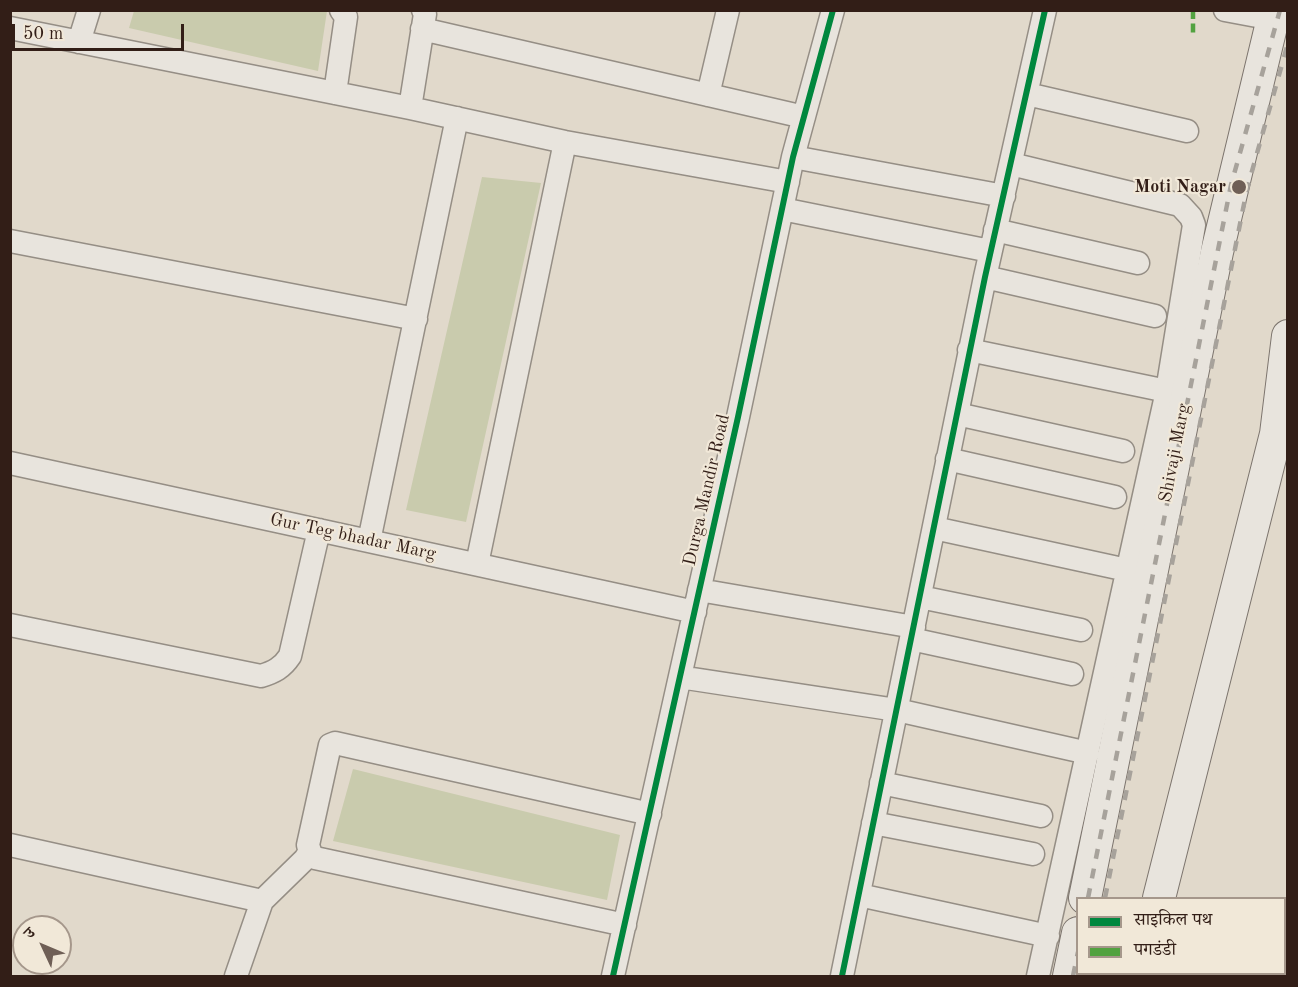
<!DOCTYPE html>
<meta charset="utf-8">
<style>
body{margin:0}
#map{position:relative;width:1298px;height:987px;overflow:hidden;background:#e1d9cb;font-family:"Old Standard TT","Noto Serif Devanagari",serif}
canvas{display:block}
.frame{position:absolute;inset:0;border:12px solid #321e17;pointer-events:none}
.legend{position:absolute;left:1076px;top:897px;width:210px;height:78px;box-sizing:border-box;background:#f1e8d8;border:2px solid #a5978b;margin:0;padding:8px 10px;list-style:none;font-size:18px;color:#321e17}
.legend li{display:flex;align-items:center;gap:12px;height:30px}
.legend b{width:30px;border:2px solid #a5978b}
.north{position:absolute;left:12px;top:915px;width:60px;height:60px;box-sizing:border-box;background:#f1e8d8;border:2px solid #a5978b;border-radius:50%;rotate:314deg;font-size:16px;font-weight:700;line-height:24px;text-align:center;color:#321e17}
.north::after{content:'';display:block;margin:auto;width:21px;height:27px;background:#6f5f56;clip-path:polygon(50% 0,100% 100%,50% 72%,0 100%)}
.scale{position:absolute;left:12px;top:24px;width:172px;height:27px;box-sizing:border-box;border:3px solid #321e17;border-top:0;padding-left:8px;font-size:18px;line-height:21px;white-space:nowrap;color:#321e17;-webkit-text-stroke:4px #f1e8d8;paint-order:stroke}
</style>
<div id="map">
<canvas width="1298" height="987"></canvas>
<div class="frame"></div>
<ul class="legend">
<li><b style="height:8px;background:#00873e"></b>साइकिल पथ</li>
<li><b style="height:8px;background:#52a240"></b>पगडंडी</li>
</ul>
<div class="north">उ</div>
<div class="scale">50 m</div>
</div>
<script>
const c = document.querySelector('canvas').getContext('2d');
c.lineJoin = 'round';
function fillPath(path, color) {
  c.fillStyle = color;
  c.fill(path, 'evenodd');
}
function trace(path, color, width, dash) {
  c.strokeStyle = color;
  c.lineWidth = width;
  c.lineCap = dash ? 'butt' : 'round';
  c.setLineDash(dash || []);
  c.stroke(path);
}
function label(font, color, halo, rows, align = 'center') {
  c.font = font + ' "Old Standard TT",serif';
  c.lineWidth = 4.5;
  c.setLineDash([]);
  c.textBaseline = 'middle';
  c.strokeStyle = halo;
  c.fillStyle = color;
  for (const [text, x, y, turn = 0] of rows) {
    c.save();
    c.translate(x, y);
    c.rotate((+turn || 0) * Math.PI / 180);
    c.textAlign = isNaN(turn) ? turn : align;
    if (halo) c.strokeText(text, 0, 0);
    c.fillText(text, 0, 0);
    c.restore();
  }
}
const green = new Path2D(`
 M134,11H327L318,71L129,28Z
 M482,177L541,183L466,522L406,510Z
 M353,769L620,835L607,900L333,841Z`);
const street = new Path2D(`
 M1225,10L1273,19
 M10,28L410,108L565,142L788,182
 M422,29L804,117
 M79,42L89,10
 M335,93L346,17L341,10
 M1027,94L1187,131
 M708,95L728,10
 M410,108L425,14L423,10
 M793,157L1004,196
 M1011,164L1180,205L1191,217L1194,225L1167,391L1038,976
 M782,209L990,251
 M995,230L1138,263
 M10,241L416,319
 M985,277L1155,316
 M969,350L1167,391
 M957,414L1123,451
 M947,459L1115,497
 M10,463L695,612
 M934,528L1127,570
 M369,541L457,118
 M477,564L565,142
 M699,590L914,627
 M920,597L1081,630
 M10,625L261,676C274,672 282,668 290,656L319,530
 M911,639L1072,674
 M680,677L897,710L1088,753
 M881,783L1041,816
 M873,823L1033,854
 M10,845L262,901
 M859,895L1048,936
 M625,925L315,858L311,855L308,845L330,745L335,743L650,814
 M236,976L262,901L305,859L310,851
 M613,976L738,417L793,157L833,10
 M842,976L985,277L1045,10`);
const secondary = new Path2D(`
 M1085,898L1217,252L1275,10
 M1159,898L1276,434L1288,336
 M1069,976L1078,933
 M1140,976L1141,974`);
const rail = new Path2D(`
 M1088,898L1231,185L1280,10
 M1105,898L1247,189L1288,43
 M1073,976L1078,952
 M1089,976L1090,974`);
const quiet = new Path2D(`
 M1193,10V37`);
const cycleway = new Path2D(`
 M613,976L738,417L793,157L833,10
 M842,976L985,277L1045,10`);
const markers = [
 [1239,187,8,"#6f5f56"]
];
const poiNames = [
 ["Moti Nagar",1226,187]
];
const streetNames = [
 ["Shivaji Marg",1175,453,-79],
 ["Durga Mandir Road",707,490,-77],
 ["Gur Teg bhadar Marg",353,537,12]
];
fillPath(green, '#c9cbad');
trace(street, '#958e85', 25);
trace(secondary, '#7c746d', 34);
trace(street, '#e8e4dd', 22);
trace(secondary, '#e8e4dd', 32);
trace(rail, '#a7a29b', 4.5, [10, 10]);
trace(quiet, '#52a240', 4.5, [9, 4.5]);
trace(cycleway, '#00873e', 6);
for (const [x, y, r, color] of markers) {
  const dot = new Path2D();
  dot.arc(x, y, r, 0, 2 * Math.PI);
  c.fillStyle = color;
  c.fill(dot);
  trace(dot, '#f1e8d8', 2);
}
label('bold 18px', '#321e17', '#f1e8d8', poiNames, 'right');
label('18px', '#321e17', '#f1e8d8', streetNames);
</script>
